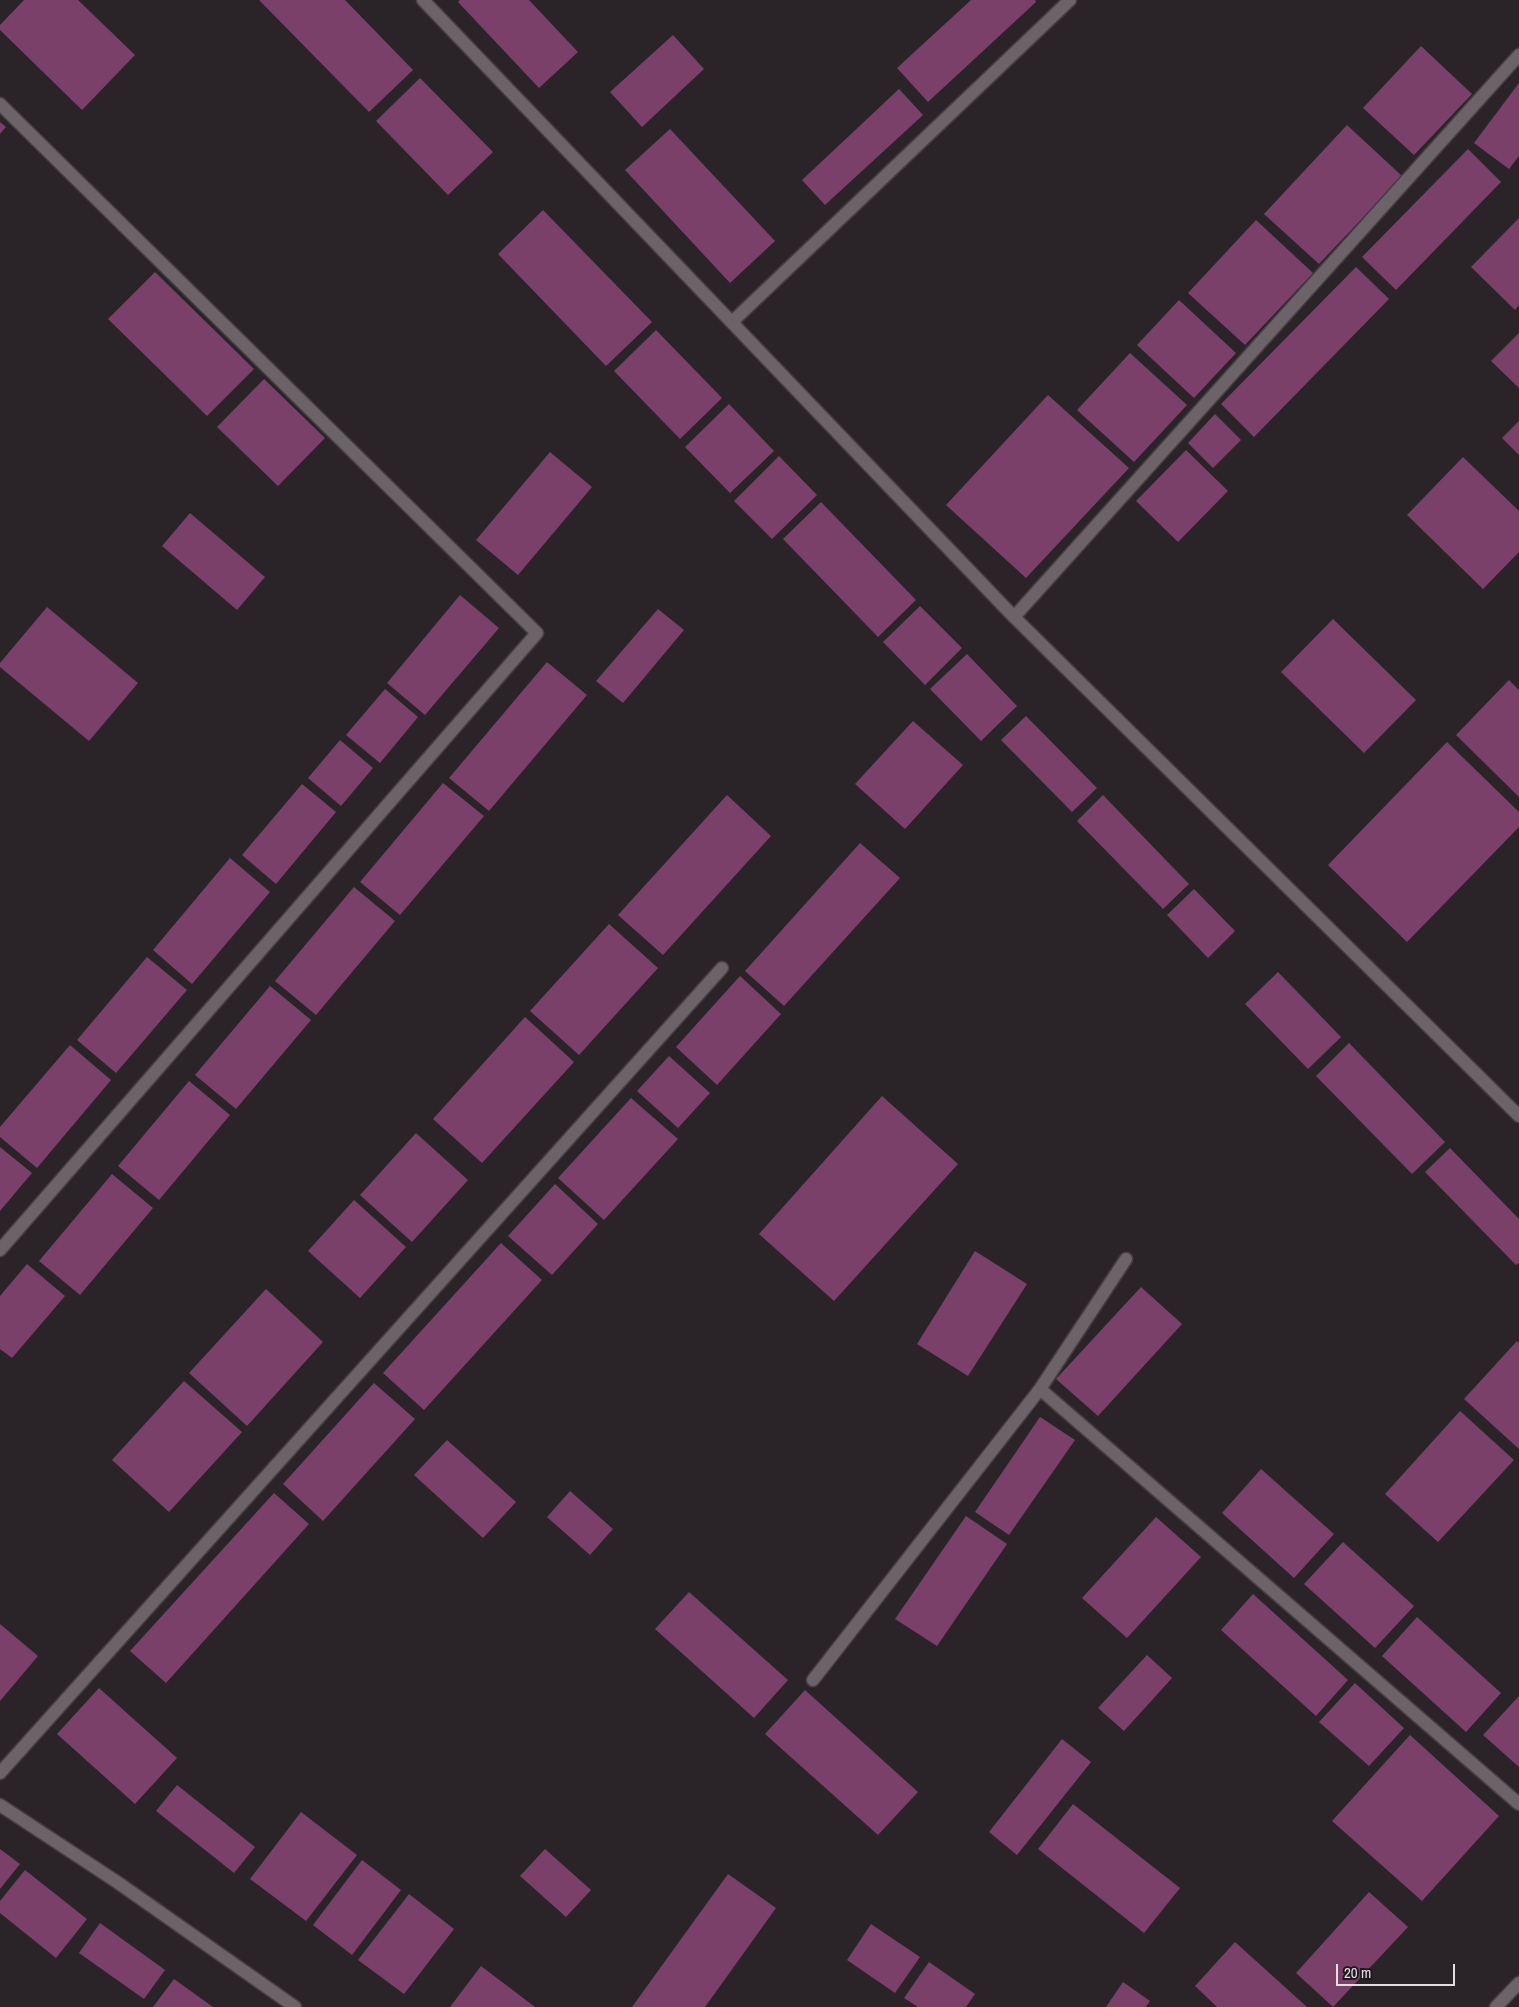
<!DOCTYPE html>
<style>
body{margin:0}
#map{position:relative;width:1519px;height:2007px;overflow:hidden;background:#2a2328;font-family:"Archivo Narrow",sans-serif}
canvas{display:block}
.scale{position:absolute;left:1336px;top:1964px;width:119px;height:22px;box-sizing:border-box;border:2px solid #e2dde0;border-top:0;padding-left:6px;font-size:15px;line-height:18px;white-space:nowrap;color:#e2dde0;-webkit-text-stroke:4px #201a1e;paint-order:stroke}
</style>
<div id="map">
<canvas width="1519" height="2007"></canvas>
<div class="scale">20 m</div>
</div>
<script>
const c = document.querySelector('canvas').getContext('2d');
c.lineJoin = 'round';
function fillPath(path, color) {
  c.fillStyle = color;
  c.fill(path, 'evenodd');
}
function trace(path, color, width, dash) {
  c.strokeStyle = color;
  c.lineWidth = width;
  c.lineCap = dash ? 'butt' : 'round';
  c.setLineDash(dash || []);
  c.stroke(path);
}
const building = new Path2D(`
 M24,0H78L135,55L82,110L0,30V25Z
 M259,0H345L413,70L369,112Z
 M460,0H529L578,52L539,88L458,2Z
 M971,0H1035L1036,2L928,102L897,68Z
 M673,35L704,69L642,127L610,92Z
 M1421,46L1472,94L1414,155L1363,108Z
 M420,78L493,152L448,195L376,121Z
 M1519,83V156L1509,169L1474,143Z
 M899,89L923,115L825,205L802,180Z
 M0,122L6,127L0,134Z
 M1347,125L1402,176L1319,264L1264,214Z
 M670,129L775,241L730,283L625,170Z
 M1468,149L1501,182L1396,290L1362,257Z
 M543,210L652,322L606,366L498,254Z
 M1519,218V305L1515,310L1471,267Z
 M1256,220L1313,273L1245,345L1188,293Z
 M1356,267L1389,299L1254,437L1221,404Z
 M155,272L254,369L207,416L108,319Z
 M1179,300L1236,353L1194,398L1137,345Z
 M656,330L722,398L680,439L614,371Z
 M1519,333V388L1491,361Z
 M1130,353L1187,405L1134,462L1077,410Z
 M264,379L325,438L278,486L217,427Z
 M1048,395L1129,468L1026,578L946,505Z
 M729,404L774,451L730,493L685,447Z
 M1215,414L1241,440L1213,468L1188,443Z
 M1519,421V455L1502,438Z
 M1186,450L1228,491L1178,542L1136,501Z
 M550,452L592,487L518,575L476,540Z
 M779,456L817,495L772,539L734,501Z
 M1463,457L1519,511V552L1483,589L1407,515Z
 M821,502L916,600L878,637L783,539Z
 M190,513L265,577L237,610L162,546Z
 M460,595L499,628L425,715L387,683Z
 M920,606L962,648L925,685L883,642Z
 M47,607L138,683L89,741L0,667V663Z
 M658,609L684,630L623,703L596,681Z
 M1333,619L1416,700L1364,753L1281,672Z
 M967,654L1017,706L981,741L930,689Z
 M547,662L587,695L489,811L449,778Z
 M1509,680L1519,690V797L1456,735Z
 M385,689L418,717L380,763L346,735Z
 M1026,716L1097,788L1072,812L1001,740Z
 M913,721L963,765L905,829L855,784Z
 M340,740L373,768L341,806L308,778Z
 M1447,742L1519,812V827L1407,942L1328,865Z
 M443,783L484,816L400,915L360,882Z
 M302,784L336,812L276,884L242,855Z
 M727,795L771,836L663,955L618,915Z
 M1103,795L1189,884L1163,909L1077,821Z
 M860,843L900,878L784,1006L745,971Z
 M230,858L270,892L192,984L153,950Z
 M354,887L395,921L316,1015L275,981Z
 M1194,889L1235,931L1208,958L1167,915Z
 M609,924L658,968L579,1055L530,1011Z
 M147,957L187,990L116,1073L77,1040Z
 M1278,972L1341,1037L1308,1069L1245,1004Z
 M740,976L781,1014L717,1085L676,1047Z
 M270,986L311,1020L236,1109L195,1075Z
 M525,1017L574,1062L482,1163L433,1119Z
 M1349,1043L1445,1142L1412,1174L1316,1076Z
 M70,1045L111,1080L37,1168L0,1137V1127Z
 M669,1056L710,1093L678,1128L637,1091Z
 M189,1081L230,1115L159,1200L118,1166Z
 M882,1096L958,1164L834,1301L759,1234Z
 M631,1098L678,1139L604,1220L558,1178Z
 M416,1133L468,1180L412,1242L360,1195Z
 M0,1147L32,1173L0,1211Z
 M1450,1148L1519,1219V1263L1516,1265L1425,1172Z
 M112,1174L153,1208L80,1295L39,1261Z
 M555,1184L598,1224L552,1275L508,1236Z
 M354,1200L406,1247L360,1298L308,1251Z
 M501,1243L542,1280L424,1410L383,1373Z
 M975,1251L1027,1284L968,1376L917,1344Z
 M27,1264L65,1296L12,1358L0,1349V1296Z
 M1141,1287L1182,1324L1098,1416L1056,1379Z
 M266,1289L323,1342L247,1426L189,1373Z
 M1517,1341L1519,1343V1449L1464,1399Z
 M184,1381L242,1432L169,1512L112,1460Z
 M374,1383L415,1419L323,1521L283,1484Z
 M1460,1411L1514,1460L1438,1542L1385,1494Z
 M1040,1417L1075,1440L1009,1535L975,1512Z
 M447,1440L516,1502L483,1538L414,1475Z
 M1261,1469L1334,1534L1294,1578L1222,1513Z
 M570,1491L613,1529L590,1555L547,1517Z
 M274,1493L309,1524L166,1683L130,1651Z
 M966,1516L1007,1544L937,1646L895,1619Z
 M1156,1517L1201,1557L1127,1638L1082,1598Z
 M1343,1542L1414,1606L1375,1648L1304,1584Z
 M689,1592L788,1680L754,1718L655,1629Z
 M1253,1594L1348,1680L1316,1716L1221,1630Z
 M1417,1617L1501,1693L1466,1732L1382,1656Z
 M0,1624L38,1656L0,1701Z
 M1147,1655L1172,1678L1124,1731L1098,1708Z
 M1355,1683L1404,1728L1369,1766L1319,1722Z
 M99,1688L177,1758L135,1804L57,1734Z
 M805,1690L918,1792L878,1835L765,1734Z
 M1519,1696V1767L1483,1735Z
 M1410,1735L1499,1816L1422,1901L1332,1821Z
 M1062,1739L1091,1762L1017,1855L989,1832Z
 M177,1785L255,1847L234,1873L156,1811Z
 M1073,1804L1180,1888L1144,1933L1038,1849Z
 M301,1812L357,1855L306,1921L250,1879Z
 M0,1849L20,1864L0,1889Z
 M545,1849L591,1890L566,1917L520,1876Z
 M362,1860L401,1890L352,1955L313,1925Z
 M25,1870L87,1919L56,1958L0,1913V1901Z
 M728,1874L776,1908L705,2007H632Z
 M1369,1892L1408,1927L1333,2007L1296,1973Z
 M409,1894L454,1929L404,1994L358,1960Z
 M100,1923L165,1970L144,1999L79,1953Z
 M871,1924L920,1957L895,1993L847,1960Z
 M1235,1942L1307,2007H1217L1195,1986Z
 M929,1962L975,1994L966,2007H918L904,1998Z
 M481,1966L535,2007H450Z
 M174,1979L213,2007H153Z
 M1123,1982L1150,2001L1146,2007H1106Z`);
const street = new Path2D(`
 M423,0L1014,617L1519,1116
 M0,104L537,633L0,1250
 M732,322L1070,0
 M1014,617L1519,55
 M1040,1389L1126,1259
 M813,1680L1040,1389L1519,1804
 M0,1773L722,968
 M0,1805L117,1882L295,2007`);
const secondary = new Path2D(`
 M1496,2007L1519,1983`);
fillPath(building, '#7b406a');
trace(street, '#453e42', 15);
trace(secondary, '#453e42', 15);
trace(street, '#6b6368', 12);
trace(secondary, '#6b6368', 12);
</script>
